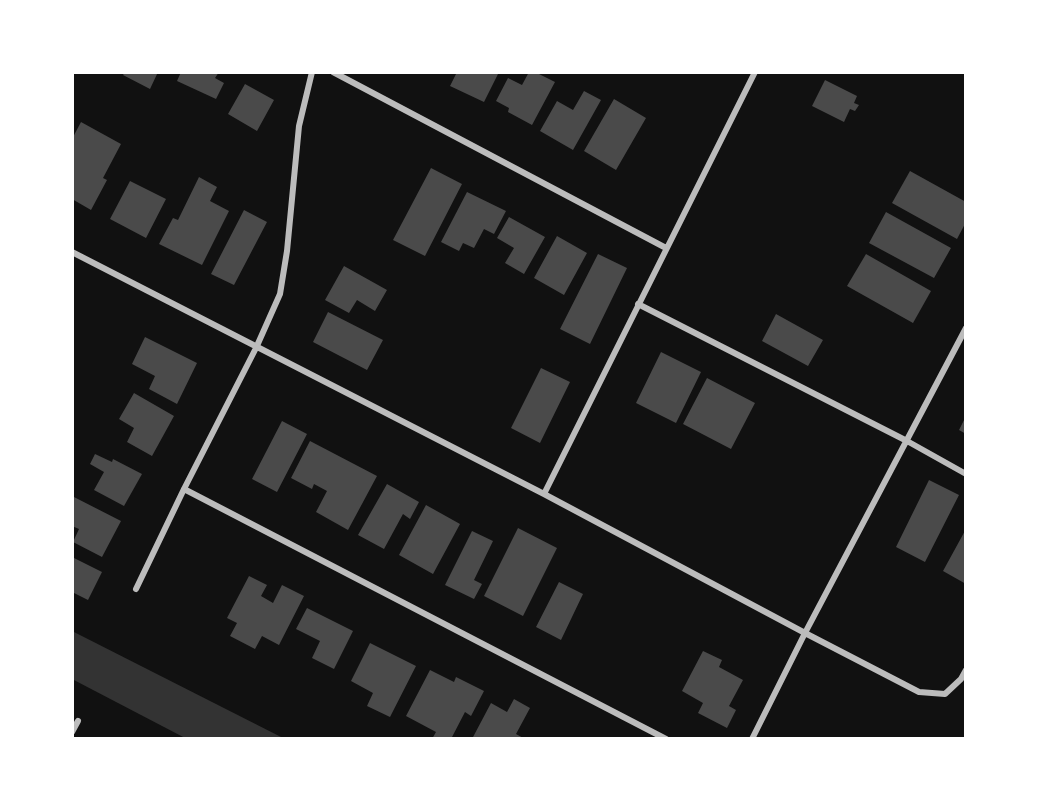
<!DOCTYPE html>
<style>
body{margin:0}
#map{position:relative;width:1038px;height:811px;overflow:hidden;background:#111;font-family:Lora,serif}
canvas{display:block}
.frame{position:absolute;inset:0;border:74px solid #fff;pointer-events:none}
</style>
<div id="map">
<canvas width="1038" height="811"></canvas>
<div class="frame"></div>
</div>
<script>
const c = document.querySelector('canvas').getContext('2d');
c.lineJoin = 'round';
function fillPath(path, color) {
  c.fillStyle = color;
  c.fill(path, 'evenodd');
}
function trace(path, color, width, dash) {
  c.strokeStyle = color;
  c.lineWidth = width;
  c.lineCap = dash ? 'butt' : 'round';
  c.setLineDash(dash || []);
  c.stroke(path);
}
const water = new Path2D(`
 M72,631L285,739H187L72,679Z`);
const building = new Path2D(`
 M125,72H158L150,89L123,75Z
 M181,72H219L215,78L224,83L216,99L177,81Z
 M457,72H499L484,102L450,86Z
 M529,72H535L555,82L532,125L508,112L509,108L496,101L508,78L522,85Z
 M825,80L857,96L854,103L859,105L855,111L850,109L844,122L812,106Z
 M245,84L274,100L257,131L228,114Z
 M584,91L601,100L573,150L540,131L557,101L573,110Z
 M614,99L646,118L616,170L584,151Z
 M81,122L121,144L103,178L107,180L91,210L72,199V139Z
 M431,168L462,184L425,256L393,240Z
 M910,171L966,202V222L957,239L892,203Z
 M199,177L217,187L210,201L229,211L202,265L159,244L173,218L178,220Z
 M130,181L166,199L146,238L110,219Z
 M467,192L506,211L494,234L484,229L474,248L463,243L459,251L441,242Z
 M244,210L267,222L234,285L211,274Z
 M886,212L951,248L934,278L869,243Z
 M509,217L545,237L524,274L505,263L514,248L497,238Z
 M557,236L587,253L564,295L534,278Z
 M598,254L627,268L590,344L560,329Z
 M866,254L931,291L913,323L847,286Z
 M344,266L387,290L375,311L357,300L349,313L325,300Z
 M328,312L383,340L367,370L313,342Z
 M776,314L823,340L808,366L762,341Z
 M145,337L197,363L177,404L149,389L155,376L132,364Z
 M661,352L701,372L676,423L636,403Z
 M541,368L570,382L540,443L511,428Z
 M707,378L755,403L731,449L683,424Z
 M134,393L174,416L152,456L127,442L134,428L119,419Z
 M966,416V434L959,430Z
 M282,421L307,434L277,492L252,479Z
 M310,441L377,476L348,530L316,512L327,491L314,484L312,489L291,478Z
 M95,454L112,462L113,459L142,474L124,506L94,490L104,472L90,464Z
 M929,480L959,495L925,562L896,547Z
 M387,484L419,502L410,519L403,514L384,549L358,535Z
 M72,496L121,521L102,557L73,542L79,529L72,526Z
 M426,505L460,524L433,574L399,555Z
 M518,528L557,548L523,616L484,596Z
 M966,529V584L943,571Z
 M472,531L493,541L474,580L482,584L474,599L445,585Z
 M72,557L102,572L88,600L72,592Z
 M249,576L267,585L261,596L273,603L282,585L304,596L279,645L262,636L255,649L230,636L237,623L227,618Z
 M559,582L583,594L561,640L536,627Z
 M307,608L353,631L334,669L312,658L320,641L296,629Z
 M370,643L416,666L390,717L367,706L373,693L351,681Z
 M703,651L722,660L719,667L743,680L729,706L736,710L727,728L698,713L703,703L682,691Z
 M430,670L454,682L456,677L484,691L471,716L465,712L451,739H432L436,732L406,716Z
 M514,699L530,708L516,734L525,739H472L491,703L507,712Z`);
const minor = new Path2D(`
 M333,72L666,248
 M72,252L544,494L805,633L919,692L945,694L961,679L966,670
 M638,304L907,441L966,474
 M184,489L666,739
 M544,494L755,72
 M136,589L184,489L256,348L280,294L287,251L299,126L312,72
 M72,732L78,721
 M752,739L805,633L966,328`);
fillPath(water, '#333');
fillPath(building, '#4a4a4a');
trace(minor, '#bcbcbc', 6);
</script>
